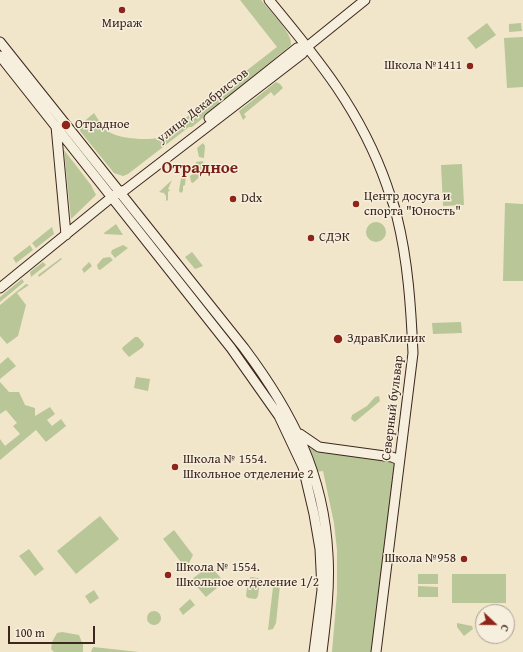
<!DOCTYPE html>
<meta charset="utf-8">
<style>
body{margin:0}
#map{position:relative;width:523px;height:652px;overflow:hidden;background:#f1e6ca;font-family:"Gentium Book Plus",serif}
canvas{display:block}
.north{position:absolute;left:475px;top:604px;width:40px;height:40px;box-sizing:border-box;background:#f6efdd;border:1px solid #ac9f91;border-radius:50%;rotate:112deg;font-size:11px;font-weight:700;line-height:16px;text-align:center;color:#3d261e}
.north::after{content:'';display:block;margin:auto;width:14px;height:18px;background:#8f2418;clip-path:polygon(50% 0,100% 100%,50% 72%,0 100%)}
.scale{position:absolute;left:8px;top:626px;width:87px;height:18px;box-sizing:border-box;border:2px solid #3d261e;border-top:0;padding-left:5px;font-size:12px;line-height:14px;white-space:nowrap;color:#3d261e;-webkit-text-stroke:3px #f6efdd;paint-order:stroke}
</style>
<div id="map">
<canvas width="523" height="652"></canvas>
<div class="north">С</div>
<div class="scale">100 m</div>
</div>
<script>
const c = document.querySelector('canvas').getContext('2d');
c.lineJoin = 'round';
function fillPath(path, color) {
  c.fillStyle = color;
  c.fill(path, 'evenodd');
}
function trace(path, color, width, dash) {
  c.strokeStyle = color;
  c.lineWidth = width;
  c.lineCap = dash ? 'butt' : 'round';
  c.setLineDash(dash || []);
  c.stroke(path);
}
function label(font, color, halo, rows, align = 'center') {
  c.font = font + ' "Gentium Book Plus",serif';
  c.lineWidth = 3;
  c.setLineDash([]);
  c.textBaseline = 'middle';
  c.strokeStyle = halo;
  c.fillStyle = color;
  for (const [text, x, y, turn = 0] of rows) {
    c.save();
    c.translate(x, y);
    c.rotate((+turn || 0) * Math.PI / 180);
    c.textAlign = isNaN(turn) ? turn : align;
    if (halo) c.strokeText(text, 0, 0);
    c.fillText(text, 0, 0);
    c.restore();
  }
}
const green = new Path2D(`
 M240,0H261C269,10 293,33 291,45L192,127H189L128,174L123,176L114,173L80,131L81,124L94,113C98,119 103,128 109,132C119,139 151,141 161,137L277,47Z
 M487,23L496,35L476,49L467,38Z
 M521,23L522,31L509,32V24Z
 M523,37V87L507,88L504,38Z
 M276,82L280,84L283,88L274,96L271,92L244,114L246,117L243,120L239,111Z
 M203,143L205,146L204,158L199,157L197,148Z
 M64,150L91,185L96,195L71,219Z
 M203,161C206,172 200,176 193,183L191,182L190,176L194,173L196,162Z
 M462,164L464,205L443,206L441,165Z
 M190,166L186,174L185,185L183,186V191L181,193L179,191L182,172Z
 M172,180L168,189L170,190L168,192V200L166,201V196L164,193L159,192Z
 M505,203L523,204V281H503Z
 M366 232a10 10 0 1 1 20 0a10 10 0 1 1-20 0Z
 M116,224L123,235L104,234V233Z
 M52,227L54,234L36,248L32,243Z
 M30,245L33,250L16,263L13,258Z
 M123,245L128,248L115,258L111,253L112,250Z
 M192,252L203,266L195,269L185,257Z
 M110,257L113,260L100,270L98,269L97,265L103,258Z
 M61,258L62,259L39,277L38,275Z
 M43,262L46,265L31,277L30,272Z
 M89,262L92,266L84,273L82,269Z
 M22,279L24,282L0,302V297Z
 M26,284L29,285L17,293L26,305L18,336L7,344L0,336V305Z
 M461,322L462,333L433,334L432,323Z
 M135,337H138L144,344L143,347L129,357L122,349L123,347Z
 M8,357L16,366L0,379V364Z
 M136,377L150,379L148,391L134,388Z
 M0,382L9,392H19L25,405L35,408V416L50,407L55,414L47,420L52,426L61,419L66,426L46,442L36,430L0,460V439L5,446L20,434L13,426L17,423L6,410L0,414Z
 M379,396L380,401L355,422L351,419L352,415L367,406L375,397Z
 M308,448L390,460L395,465L372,652H332L337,593V550L334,523L323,471L315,472Z
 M100,516L119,539L76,574L57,551Z
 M174,530L193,555L189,563L184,566L163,539Z
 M29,549L44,569L35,576L19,556Z
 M210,565L224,582L206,597L191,580Z
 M418,574H438V584H418Z
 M452,574H506V603H452Z
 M251,577L258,578L260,580L258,596L256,599L248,598L246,596L248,580Z
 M276,585H280L276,623L273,629L268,630L273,587Z
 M418,586L438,587V597H418Z
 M94,590L99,598L90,604L85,596Z
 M190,599L195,605L183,615L179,609Z
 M147 618a7 7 0 1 1 14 0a7 7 0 1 1-14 0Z
 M457,623L472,626L473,629L464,636L457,627Z
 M62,632L79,635L83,645V652H54L51,649L52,642L57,633Z
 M93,647L139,652H91Z`);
const secondary = new Path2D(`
 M269,0C318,59 361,111 387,186C390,196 395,206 397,217C408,261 411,308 413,353L376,652
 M0,42L244,348C292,412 324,474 328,555C330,587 326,620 322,652
 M0,56L231,348L279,416L303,467L314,514L320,549L322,590L314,652
 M209,118L297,48L308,46
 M56,126L66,235
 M0,288L112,197L119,192L125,190L302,54L308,46L365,0
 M300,434L319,447L392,457L399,460`);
const markers = [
 [122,10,4,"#8f2418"],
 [470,66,4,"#8f2418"],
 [66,125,5,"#8f2418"],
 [233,199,4,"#8f2418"],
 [356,204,4,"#8f2418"],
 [311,238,4,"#8f2418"],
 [338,339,5,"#8f2418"],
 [175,467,4,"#8f2418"],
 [464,559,4,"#8f2418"],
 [168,575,4,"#8f2418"]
];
const poiNames = [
 ["Мираж",122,24,"center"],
 ["Школа №1411",462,66,"right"],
 ["Отрадное",75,125],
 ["Центр досуга и",364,197],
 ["спорта \"Юность\"",364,212],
 ["Ddx",241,199],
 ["СДЭК",319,238],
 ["ЗдравКлиник",347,339],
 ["Школа № 1554.",183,460],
 ["Школьное отделение 2",183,475],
 ["Школа №958",456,559,"right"],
 ["Школа № 1554.",176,568],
 ["Школьное отделение 1/2",176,583]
];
const streetNames = [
 ["улица Декабристов",203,106,-38],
 ["Северный бульвар",393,408,-83]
];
const districtNames = [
 ["Отрадное",200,169]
];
fillPath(green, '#b8c698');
trace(secondary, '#3d261e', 11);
trace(secondary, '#f6efdd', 9);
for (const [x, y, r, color] of markers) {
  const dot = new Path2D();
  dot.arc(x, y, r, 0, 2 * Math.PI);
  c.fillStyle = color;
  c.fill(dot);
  trace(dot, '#f6efdd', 1.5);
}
label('13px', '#3d261e', '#f6efdd', poiNames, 'left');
label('13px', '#3d261e', '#f6efdd', streetNames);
label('bold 17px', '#7a1f14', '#f6efdd', districtNames);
</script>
